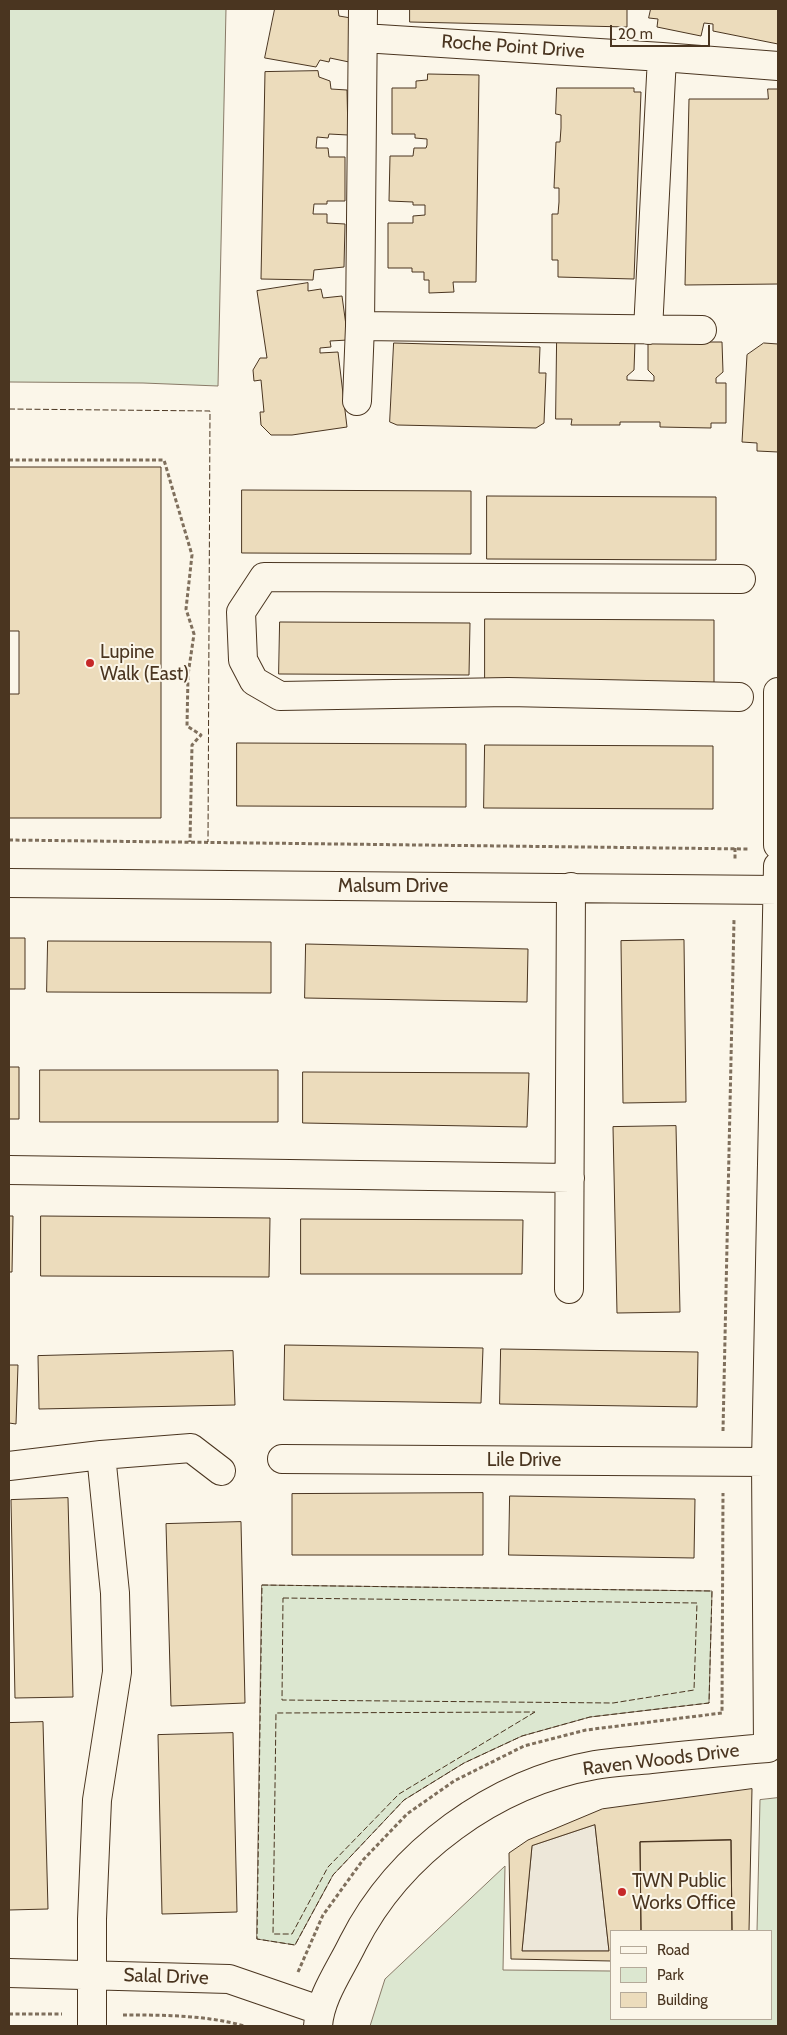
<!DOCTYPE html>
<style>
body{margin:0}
#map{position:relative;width:787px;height:2035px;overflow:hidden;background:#fbf6e9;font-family:Cabin,sans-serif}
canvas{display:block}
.frame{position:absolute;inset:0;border:10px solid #4a3520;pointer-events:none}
.legend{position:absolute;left:610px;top:1930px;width:162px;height:90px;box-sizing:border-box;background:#fbf6e9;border:1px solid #b4a999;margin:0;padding:6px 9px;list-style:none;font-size:15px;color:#4a3520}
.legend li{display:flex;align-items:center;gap:10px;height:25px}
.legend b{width:25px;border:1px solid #b4a999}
.scale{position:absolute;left:610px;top:25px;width:100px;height:22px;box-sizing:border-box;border:2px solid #4a3520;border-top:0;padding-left:6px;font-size:15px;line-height:18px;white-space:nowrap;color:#4a3520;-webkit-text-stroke:4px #fbf6e9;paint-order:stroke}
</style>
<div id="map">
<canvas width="787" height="2035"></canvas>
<div class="frame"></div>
<ul class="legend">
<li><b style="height:6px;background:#fbf6e9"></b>Road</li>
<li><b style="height:14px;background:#dce7d0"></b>Park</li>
<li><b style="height:14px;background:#ecdcbc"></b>Building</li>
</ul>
<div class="scale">20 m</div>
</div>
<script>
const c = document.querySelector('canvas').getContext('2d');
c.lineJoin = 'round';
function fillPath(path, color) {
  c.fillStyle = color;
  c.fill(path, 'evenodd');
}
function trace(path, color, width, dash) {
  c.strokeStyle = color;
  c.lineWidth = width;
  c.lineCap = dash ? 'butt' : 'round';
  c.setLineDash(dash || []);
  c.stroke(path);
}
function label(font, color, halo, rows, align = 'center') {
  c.font = font + ' Cabin,sans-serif';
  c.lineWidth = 4;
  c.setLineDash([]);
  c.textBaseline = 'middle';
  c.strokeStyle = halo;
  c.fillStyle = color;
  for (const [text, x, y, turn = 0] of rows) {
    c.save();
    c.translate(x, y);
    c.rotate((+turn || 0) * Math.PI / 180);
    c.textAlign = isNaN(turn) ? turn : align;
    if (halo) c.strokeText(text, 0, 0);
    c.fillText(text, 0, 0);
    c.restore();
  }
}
const green = new Path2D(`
 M9,9H226L218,386L143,383L9,382Z
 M262,1585L712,1591L709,1703L590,1717L522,1736L464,1763L404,1800L333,1875L295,1945L257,1939Z
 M778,1798V2026H370L385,1979L505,1866L503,1970L611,1971V2019H771V1931H757L760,1800Z`);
const parking = new Path2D(`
 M595,1825L609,1951H522L532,1846Z`);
const building = new Path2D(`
 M275,9H338L339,16L357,19L349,62L330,58L329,62L320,60L316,67L265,58Z
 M410,9H627V27L410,22Z
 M651,9H778V44L713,31V24L704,23L701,36L657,27L658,19L649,18Z
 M318,71L319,77L330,81L331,89L347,90L348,135L329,134L328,138L317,137L316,148H328L329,157H345V201H327V204H314L313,214H327V223L345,224L344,267L314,270L313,280L261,279L265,72Z
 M428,74L479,75L476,282H453L454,292L429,293V280H424V272H412V268H388V223H413V216L425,215V205H413V202L389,201L390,156H413L414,148H426L427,145V139L415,138V134H392V88H416V81L427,80Z
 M557,88H634V92H641L634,279L558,277V260H552V214H558L559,202V188H554L556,142H560L561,128V115L556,114Z
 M768,89H778V284L685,285L689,99H768Z
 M308,283V291L321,289L323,298L342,296L348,340L330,341L331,347L320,348V353L338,352L347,427L292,435H271L261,425L260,412H264L261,380L254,381L253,370L260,358H267L257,291Z
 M557,341H635L634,370L627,376V380L654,381V376L648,370V342H722L723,372L716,378V383H726V423H711V428L660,427V422H620V425H571L572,419H556Z
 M394,343L540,347L539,373H546L544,423L536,428L397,425L390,422Z
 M764,343L778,344V452L757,451V443L742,442L747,355Z
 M9,467H161V818H9V694H19V631H9Z
 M242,490L471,491V554L242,553Z
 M487,496L716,497V560L487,559Z
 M485,619L714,620V684L485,682Z
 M280,622L470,623L469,675L279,674Z
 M237,743L466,744V807L237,806Z
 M485,745L713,746V809L484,808Z
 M9,938H25V989H9Z
 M684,940L686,1102L623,1103L621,941Z
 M48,941L271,942V993L47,992Z
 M306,944L528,949L527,1002L305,998Z
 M9,1067H19V1119H9Z
 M40,1070H278V1122H40Z
 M303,1072L529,1073L527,1127L303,1123Z
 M676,1126L680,1312L617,1313L613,1127Z
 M9,1216H13L12,1272H9Z
 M41,1216L270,1218L269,1277L41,1276Z
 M301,1219L523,1220L522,1274H301Z
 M285,1345L483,1348L481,1403L284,1400Z
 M501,1349L698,1352L697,1407L500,1404Z
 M233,1351L235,1405L39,1409L38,1356Z
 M9,1365H18L16,1424L9,1423Z
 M483,1493V1555H292V1494Z
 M510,1496L695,1499L694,1558L509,1555Z
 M68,1498L73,1697L15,1698L11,1500Z
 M241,1522L245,1703L171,1706L166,1524Z
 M43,1722L48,1909L9,1910V1723Z
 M233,1733L237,1912L162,1914L158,1735Z
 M752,1789L749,1931H732L731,1840L640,1842L641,1931H611V1961L511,1959L509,1853L528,1840L602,1809ZM595,1825L609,1951H522L532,1846Z
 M731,1840L732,1931H641L640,1842Z`);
const path = new Path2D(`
 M9,460H164L192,555L186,609L194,634L188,675L187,726L201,735L192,745L190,842
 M9,840L748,849
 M735,848V859
 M723,1431L734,920
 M298,1972L323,1915L363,1860L407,1814L454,1781L524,1746L586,1730L722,1713L723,1493
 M9,2014H62
 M123,2015C163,2015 206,2015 244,2026`);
const street = new Path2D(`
 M363,38L662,57L778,66
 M360,326L702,330
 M648,330L662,57
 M357,401L360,326L363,9
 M778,692V845
 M739,697L508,692L280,696L254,681L243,660L241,612L264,577L741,579
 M9,883L778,890
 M9,1170L570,1178
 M569,1289L571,887
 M282,1459L766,1462
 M9,1466L101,1455L191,1448L221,1471
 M9,1973L229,1979L319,2010
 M92,2026V1919L97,1800L117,1672L115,1593L101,1455
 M318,2026C320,1997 340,1970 353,1943C399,1852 494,1783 595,1765C613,1762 633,1761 651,1759C690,1755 729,1751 768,1748L766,1462L778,866`);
const fence = new Path2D(`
 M9,409L210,411L208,842
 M262,1585L712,1591L709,1703L590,1717L522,1736L464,1763L404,1800L333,1875L295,1945L257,1939Z
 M283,1598L697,1603L694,1690L613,1703L282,1700Z
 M535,1712L399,1794L328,1867L292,1934H273L276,1713Z`);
const markers = [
 [90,663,5,"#c62828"],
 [622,1892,5,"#c62828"]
];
const streetNames = [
 ["Roche Point Drive",513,47,4],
 ["Malsum Drive",393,886],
 ["Lile Drive",524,1460],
 ["Raven Woods Drive",661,1760,-7],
 ["Salal Drive",166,1977,2]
];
const poiNames = [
 ["Lupine",100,652],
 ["Walk (East)",100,674],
 ["TWN Public",632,1881],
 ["Works Office",632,1903]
];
fillPath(green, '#dce7d0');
trace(green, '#887966', 1);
fillPath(parking, '#ede7d9');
trace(parking, '#887966', 1);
fillPath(building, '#ecdcbc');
trace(building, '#4a3520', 1);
trace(street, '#4a3520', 30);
trace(path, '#7f6f5c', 3, [4, 2.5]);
trace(street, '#fbf6e9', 28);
trace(fence, '#4a3520', 1, [6, 2.5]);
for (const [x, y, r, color] of markers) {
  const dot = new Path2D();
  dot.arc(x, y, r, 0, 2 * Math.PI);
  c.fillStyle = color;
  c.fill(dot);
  trace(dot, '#fbf6e9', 2);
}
label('19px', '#4a3520', '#fbf6e9', streetNames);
label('19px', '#4a3520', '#fbf6e9', poiNames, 'left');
</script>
